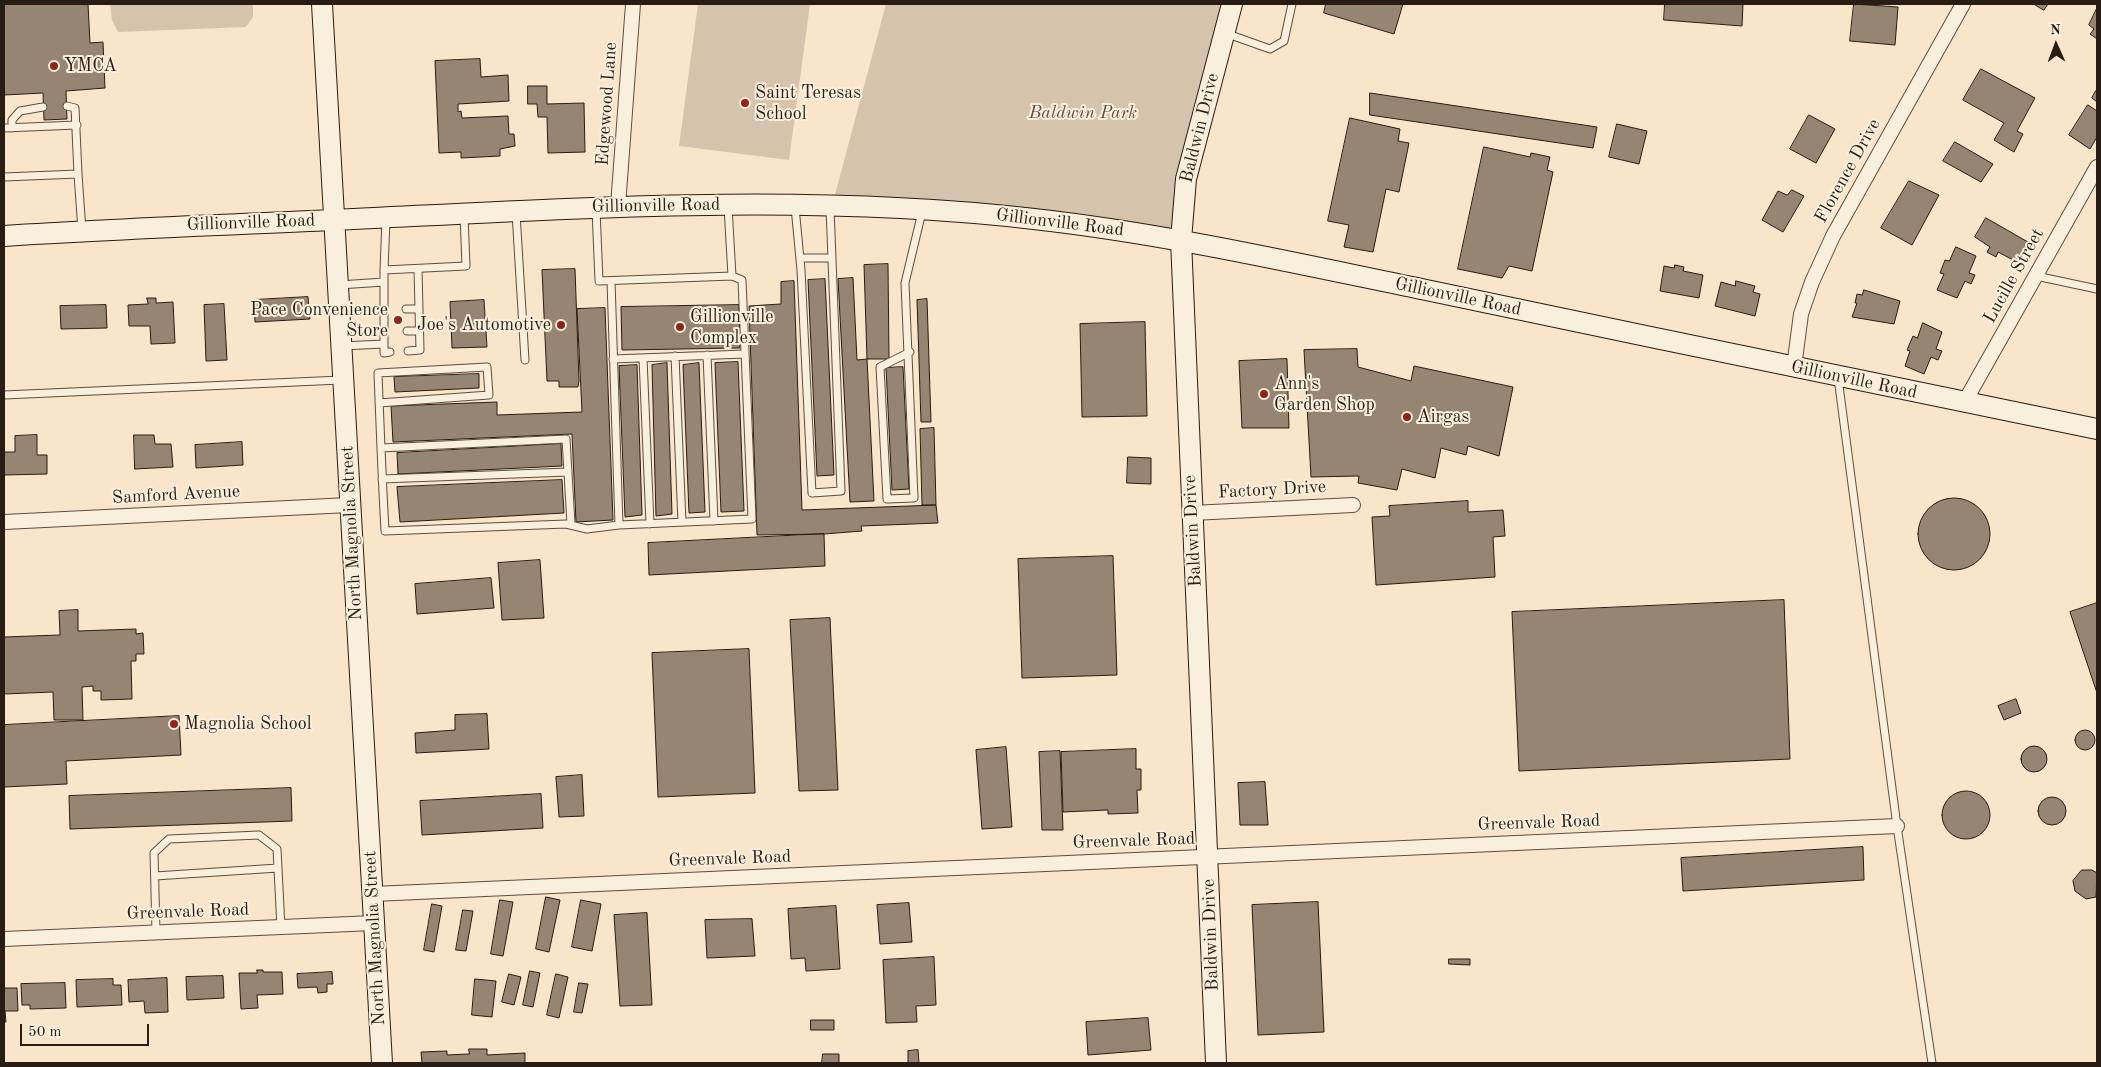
<!DOCTYPE html>
<style>
body{margin:0}
#map{position:relative;width:2101px;height:1067px;overflow:hidden;background:#f8e5ca;font-family:"Old Standard TT",serif}
canvas{display:block}
.frame{position:absolute;inset:0;border:5px solid #291c13;pointer-events:none}
.north{position:absolute;left:2031px;top:20px;width:50px;height:50px;-webkit-text-stroke:4px #faeedd;paint-order:stroke;rotate:358deg;font-size:14px;font-weight:700;line-height:20px;text-align:center;color:#291c13}
.north::after{content:'';display:block;margin:auto;width:18px;height:22px;background:#291c13;clip-path:polygon(50% 0,100% 100%,50% 72%,0 100%)}
.scale{position:absolute;left:20px;top:1024px;width:129px;height:22px;box-sizing:border-box;border:2px solid #291c13;border-top:0;padding-left:6px;font-size:15px;line-height:18px;white-space:nowrap;color:#291c13;-webkit-text-stroke:4px #faeedd;paint-order:stroke}
</style>
<div id="map">
<canvas width="2101" height="1067"></canvas>
<div class="frame"></div>
<div class="north">N</div>
<div class="scale">50 m</div>
</div>
<script>
const c = document.querySelector('canvas').getContext('2d');
c.lineJoin = 'round';
function fillPath(path, color) {
  c.fillStyle = color;
  c.fill(path, 'evenodd');
}
function trace(path, color, width, dash) {
  c.strokeStyle = color;
  c.lineWidth = width;
  c.lineCap = dash ? 'butt' : 'round';
  c.setLineDash(dash || []);
  c.stroke(path);
}
function label(font, color, halo, rows, align = 'center') {
  c.font = font + ' "Old Standard TT",serif';
  c.lineWidth = 4;
  c.setLineDash([]);
  c.textBaseline = 'middle';
  c.strokeStyle = halo;
  c.fillStyle = color;
  for (const [text, x, y, turn = 0] of rows) {
    c.save();
    c.translate(x, y);
    c.rotate((+turn || 0) * Math.PI / 180);
    c.textAlign = isNaN(turn) ? turn : align;
    if (halo) c.strokeText(text, 0, 0);
    c.fillText(text, 0, 0);
    c.restore();
  }
}
const green = new Path2D(`
 M110,4H253V17L246,27L118,32L112,20Z
 M698,4H810L789,160L679,146Z
 M886,4H1230L1179,238L833,202Z`);
const building = new Path2D(`
 M4,4H88L90,43L103,42L105,88L66,91L67,119L44,120L43,93L4,95Z
 M1326,4H1403L1394,34L1324,13Z
 M1665,4H1743L1742,26L1664,20Z
 M1854,4L1898,7L1895,45L1850,41Z
 M2034,4H2048L2044,10Z
 M2097,8V39L2090,34L2094,29L2089,25Z
 M480,59L481,77L508,75L509,101L458,104V112L461,111L462,118L508,116L509,134H514L515,146L500,149V156L461,158V152L439,153L435,61Z
 M1981,69L2035,98L2017,131L2023,134L2014,152L1994,140L2004,123L1963,100Z
 M528,86H547V104L584,103L585,152L548,153L547,117H538L537,104H528Z
 M2097,89V102L2092,98Z
 M1370,93L1597,127L1593,148L1370,115Z
 M2088,105L2097,111V137L2090,149L2069,135Z
 M1809,115L1835,129L1816,163L1790,149Z
 M1350,118L1400,129L1398,141L1409,143L1399,192L1386,189L1373,252L1344,247L1349,225L1328,221Z
 M1617,124L1647,131L1639,164L1609,157Z
 M1955,142L1993,164L1981,182L1943,161Z
 M1484,147L1530,157L1531,153L1550,157L1547,170L1553,172L1532,271L1509,266L1502,278L1458,269Z
 M1909,181L1939,195L1912,245L1881,228Z
 M1792,190L1804,196L1783,232L1762,220L1778,191L1787,195Z
 M1986,218L2028,242L2017,262L1998,252L1996,257L1987,252L1990,247L1975,237Z
 M1956,247L1976,256L1969,273L1975,275L1971,284L1965,281L1957,298L1937,290L1944,274L1940,273L1945,260L1949,261Z
 M888,264L889,359H867L864,265Z
 M1675,265L1684,267L1683,271L1703,275L1699,298L1660,291L1664,266L1674,268Z
 M575,269L579,381L578,387H559V381H547L542,270Z
 M853,278L857,360L867,359L874,501L850,502L838,279Z
 M825,279L834,475L817,476L808,280Z
 M794,281L802,510L936,505L938,523L861,526L862,531L824,534L757,535L749,306L781,304V282Z
 M1736,281L1755,286L1753,292L1760,294L1755,316L1715,306L1721,282L1735,286Z
 M1864,290L1900,301L1894,324L1852,317L1857,303H1855L1857,294L1862,295Z
 M308,297L310,319L255,322L254,300Z
 M147,298H156V303L173,302L175,343L151,344L150,326H129L128,305L148,304Z
 M927,299L931,422H921L917,300Z
 M484,300L487,347L452,348L450,302Z
 M224,304L227,360L206,361L204,305Z
 M106,305L107,328L61,329L60,306Z
 M739,305L740,348L622,350L621,307Z
 M605,308L613,520L576,522L572,434L393,442L391,406L497,402V415L582,412L577,309Z
 M1145,322L1147,416L1082,417L1080,324Z
 M1923,323L1942,332L1936,349L1942,351L1938,360L1931,357L1924,374L1905,366L1910,351L1907,350L1913,336L1917,338Z
 M1357,349L1358,367L1411,381L1414,366L1513,387L1499,456L1468,446L1466,455L1441,448L1435,478L1402,469L1397,490L1358,483L1359,476L1311,477L1304,350Z
 M1287,359L1289,428H1242L1239,361Z
 M738,362L744,511L721,512L715,363Z
 M667,363L672,514L656,516L652,365Z
 M699,363L705,512L689,513L683,365Z
 M637,365L642,515L625,517L619,366Z
 M903,367L909,489L892,490L886,368Z
 M479,374V388L395,392L394,377Z
 M934,428L936,505H922L920,429Z
 M37,435V455H47V474L4,475V452H15V436Z
 M134,435H154L155,444H171L173,467L135,469Z
 M242,442L243,465L196,468L195,445Z
 M561,444L562,466L398,474L397,453Z
 M1128,457L1151,458V484L1127,483Z
 M562,480L564,513L400,522L397,487Z
 M1918 534a36 36 0 1 1 72 0a36 36 0 1 1-72 0Z
 M1468,501V512L1503,510L1505,536L1493,537L1495,577L1376,585L1372,517L1390,516L1389,506Z
 M824,534L825,566L649,575L648,543Z
 M1113,556L1117,675L1022,678L1018,559Z
 M540,560L544,618L502,620L498,563Z
 M491,578L494,608L417,614L415,584Z
 M1784,600L1790,759L1519,771L1512,612Z
 M2097,603V693L2070,612Z
 M78,610V631L136,629V634L143,633L144,654H136V661H131L132,699L101,700V691H93V686L82,687L83,720H54L53,692L4,694V637L60,635L59,611Z
 M830,618L838,790L799,791L790,620Z
 M749,649L755,793L658,797L652,653Z
 M2016,699L2021,713L2004,720L1998,706Z
 M487,714L489,749L416,753L415,733L455,730V715Z
 M179,716L181,755L66,761L67,784L4,787V725Z
 M2075 740a10 10 0 1 1 20 0a10 10 0 1 1-20 0Z
 M2021 759a13 13 0 1 1 26 0a13 13 0 1 1-26 0Z
 M1006,747L1012,827L982,829L976,750Z
 M1136,749V769H1141V790H1137L1138,813L1108,814V810L1063,812L1061,752Z
 M1060,751L1063,830H1042L1039,752Z
 M582,775L584,816L559,817L556,777Z
 M1265,782L1268,825H1240L1238,783Z
 M291,788L292,821L70,829L69,796Z
 M1942 815a24 24 0 1 1 48 0a24 24 0 1 1-48 0Z
 M541,794L543,828L422,835L420,801Z
 M2038 811a14 14 0 1 1 28 0a14 14 0 1 1-28 0Z
 M1863,847L1864,880L1683,891L1681,858Z
 M2082,870H2092L2097,873L2096,897L2086,899L2075,891L2073,881Z
 M546,897L560,900L549,952L536,949Z
 M500,900L513,902L503,956L491,954Z
 M581,900L601,904L592,951L572,947Z
 M1318,902L1324,1032L1258,1035L1252,905Z
 M909,903L912,942L880,944L877,905Z
 M432,904L442,906L434,952L424,950Z
 M836,906L840,969L806,971L805,958L791,959L788,909Z
 M463,910L473,911L466,951L456,950Z
 M647,913L652,1005L620,1006L614,915Z
 M752,919L755,956L707,958L705,920Z
 M934,957L936,1005L916,1006L917,1022L886,1023L883,960Z
 M1449,959H1470V965L1449,964Z
 M257,970H263V972H282L283,994L257,995L258,1008L241,1009L239,973H257Z
 M530,971L540,973L533,1007L523,1005Z
 M332,972L333,984H327V992L318,993L317,987L298,988L297,974Z
 M509,974L521,977L514,1005L502,1002Z
 M556,974L568,977L559,1018L547,1015Z
 M223,976L224,998L187,1000L186,977Z
 M167,978L168,1012L145,1013L144,1001L129,1002L128,980Z
 M113,979V985H121L122,1005L77,1007L76,980Z
 M475,979L496,981L492,1017L472,1015Z
 M65,983L66,1008L30,1009V1005H22L21,984Z
 M579,983L588,984L582,1013L574,1012Z
 M4,988H17L18,1011H5L6,1022H4Z
 M1148,1018L1151,1050L1088,1055L1086,1022Z
 M811,1020H834V1030H811Z
 M469,1049H487V1055L525,1053V1063H422L421,1052L447,1051V1055L469,1054Z
 M918,1050L919,1063H908V1051Z
 M823,1054H839V1063H822Z`);
const lane = new Path2D(`
 M1225,33L1270,49L1284,41L1292,4
 M4,128L77,125
 M12,128V120L20,111L43,107
 M78,174L82,231
 M4,177L78,174L75,108L67,106
 M795,207L801,270L812,493L841,491L830,208
 M596,210L599,281L732,276L728,207
 M516,213L525,360
 M386,219L384,270L466,266L464,215
 M800,258H832
 M384,270V353L390,352
 M2036,276L2097,289
 M611,281L619,525L752,519L742,280L732,276
 M339,285L384,282
 M406,309H419
 M407,331H419
 M342,346L384,344
 M408,351L420,350L418,269
 M910,352L880,367L887,499L914,498L905,283L922,212
 M707,355L714,521
 M675,356L682,522
 M643,358L650,524
 M613,359L745,354
 M1838,378L1897,826L1932,1063
 M4,395L341,380
 M379,403L489,395L487,367L378,373C380,425 382,478 385,531L566,524L587,529L619,525
 M381,448L566,439L571,524
 M382,479L568,472
 M155,876L278,868
 M156,932L154,853L169,839L259,835L277,849L281,928`);
const street = new Path2D(`
 M618,206L633,4
 M1794,367L1801,314L1812,282L1833,236L1963,4
 M1964,403L2097,167
 M1192,513L1353,505
 M4,522L349,505
 M373,894L1897,826
 M4,939L374,923`);
const secondary = new Path2D(`
 M322,4L382,1063
 M4,236C113,229 223,225 333,220C567,209 800,192 1034,219C1168,234 1299,264 1431,291C1653,337 1875,385 2097,429
 M1216,1063L1181,240L1186,179L1232,4`);
const markers = [
 [54,66,5,"#8f2418"],
 [745,103,5,"#8f2418"],
 [398,320,5,"#8f2418"],
 [561,325,5,"#8f2418"],
 [680,327,5,"#8f2418"],
 [1264,394,5,"#8f2418"],
 [1407,417,5,"#8f2418"],
 [174,724,5,"#8f2418"]
];
const poiNames = [
 ["YMCA",64,66],
 ["Saint Teresas",755,93],
 ["School",755,114],
 ["Pace Convenience",388,310,"right"],
 ["Store",388,331,"right"],
 ["Gillionville",690,317],
 ["Complex",690,338],
 ["Joe's Automotive",551,325,"right"],
 ["Ann's",1274,384],
 ["Garden Shop",1274,405],
 ["Airgas",1417,417],
 ["Magnolia School",184,724]
];
const streetNames = [
 ["Edgewood Lane",607,104,-86],
 ["Baldwin Drive",1200,128,-76],
 ["Florence Drive",1848,171,-61],
 ["Gillionville Road",656,206,-1],
 ["Gillionville Road",251,223,-2],
 ["Gillionville Road",1060,223,7],
 ["Lucille Street",2014,276,-61],
 ["Gillionville Road",1458,297,12],
 ["Gillionville Road",1854,380,12],
 ["Factory Drive",1272,490,-3],
 ["Samford Avenue",176,495,-3],
 ["Baldwin Drive",1193,531,-93],
 ["North Magnolia Street",352,533,-93],
 ["Greenvale Road",1539,823,-2],
 ["Greenvale Road",1134,841,-2],
 ["Greenvale Road",730,859,-2],
 ["Greenvale Road",188,912,-2],
 ["Baldwin Drive",1211,935,-92],
 ["North Magnolia Street",375,938,-93]
];
const parkNames = [
 ["Baldwin Park",1083,113]
];
fillPath(green, '#d5c3ab');
fillPath(building, '#958572');
trace(building, '#291c13', 1);
trace(lane, '#5d4e41', 9);
trace(street, '#5d4e41', 16);
trace(secondary, '#291c13', 22);
trace(lane, '#faeedd', 7);
trace(street, '#faeedd', 14);
trace(secondary, '#faeedd', 20);
for (const [x, y, r, color] of markers) {
  const dot = new Path2D();
  dot.arc(x, y, r, 0, 2 * Math.PI);
  c.fillStyle = color;
  c.fill(dot);
  trace(dot, '#faeedd', 2);
}
label('18px', '#291c13', '#faeedd', poiNames, 'left');
label('18px', '#291c13', '#faeedd', streetNames);
label('italic 18px', '#5d4e41', '#faeedd', parkNames);
</script>
